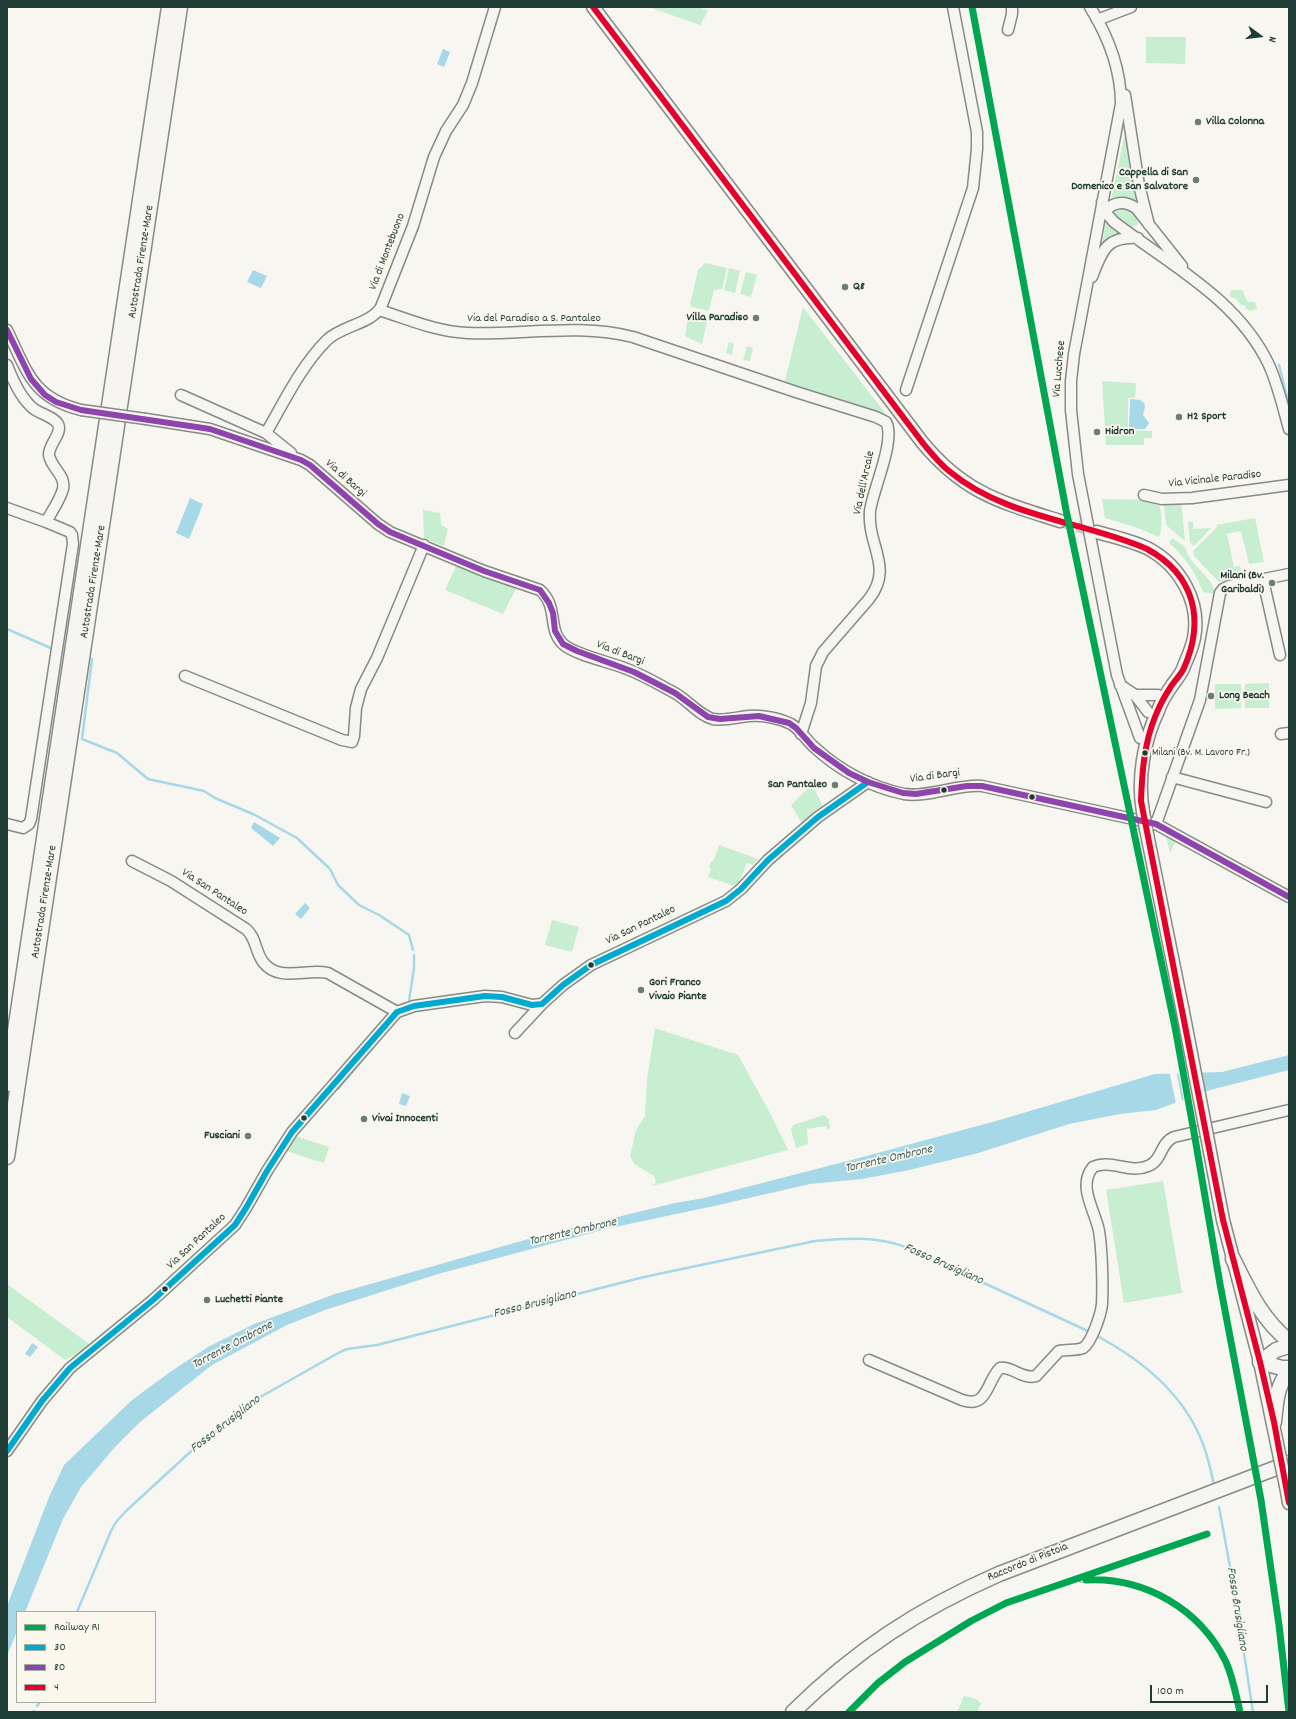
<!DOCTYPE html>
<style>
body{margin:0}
#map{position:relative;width:1296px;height:1719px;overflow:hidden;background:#f8f6f0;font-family:Dekko,sans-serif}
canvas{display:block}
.frame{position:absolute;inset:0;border:8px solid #1f3d34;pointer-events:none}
.legend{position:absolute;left:16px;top:1611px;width:140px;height:92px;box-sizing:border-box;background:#fbf7ec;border:1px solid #a3ada2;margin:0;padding:5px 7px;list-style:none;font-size:12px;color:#1f3d34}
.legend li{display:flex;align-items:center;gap:8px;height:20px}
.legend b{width:20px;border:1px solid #a3ada2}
.north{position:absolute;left:1240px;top:16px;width:40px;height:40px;-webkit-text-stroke:3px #fbf7ec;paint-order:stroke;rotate:105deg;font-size:11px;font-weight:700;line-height:16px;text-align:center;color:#1f3d34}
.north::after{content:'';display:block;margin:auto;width:14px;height:18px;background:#1f3d34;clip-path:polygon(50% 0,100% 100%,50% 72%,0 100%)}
.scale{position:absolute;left:1150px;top:1685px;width:118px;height:18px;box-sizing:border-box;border:2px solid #1f3d34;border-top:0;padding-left:5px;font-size:12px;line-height:14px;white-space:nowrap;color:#1f3d34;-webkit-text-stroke:3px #fbf7ec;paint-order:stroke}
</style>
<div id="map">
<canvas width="1296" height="1719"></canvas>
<div class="frame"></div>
<ul class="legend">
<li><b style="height:5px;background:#00a651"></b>Railway R1</li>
<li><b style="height:5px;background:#00a9ce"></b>30</li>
<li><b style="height:5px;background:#8e44ad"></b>80</li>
<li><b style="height:5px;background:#e4002b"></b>4</li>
</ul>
<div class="north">N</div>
<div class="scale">100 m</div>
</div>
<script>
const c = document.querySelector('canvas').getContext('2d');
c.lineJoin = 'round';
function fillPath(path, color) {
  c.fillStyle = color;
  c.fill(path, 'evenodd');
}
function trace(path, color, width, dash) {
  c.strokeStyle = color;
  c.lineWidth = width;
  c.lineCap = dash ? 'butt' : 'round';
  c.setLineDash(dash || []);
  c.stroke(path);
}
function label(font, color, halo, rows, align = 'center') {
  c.font = font + ' Dekko,sans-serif';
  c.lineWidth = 3.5;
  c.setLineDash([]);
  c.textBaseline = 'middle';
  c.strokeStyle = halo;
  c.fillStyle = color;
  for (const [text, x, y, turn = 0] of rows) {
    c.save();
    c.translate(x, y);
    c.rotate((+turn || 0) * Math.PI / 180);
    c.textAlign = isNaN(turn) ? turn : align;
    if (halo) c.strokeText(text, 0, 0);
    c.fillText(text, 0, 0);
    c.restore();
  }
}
const green = new Path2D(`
 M649,7H699L708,11L700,25Z
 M1146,37H1186L1185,64L1146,63Z
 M1126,128L1141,206L1116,199L1111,200Z
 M1113,207L1131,209L1139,218L1138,224C1128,233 1115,219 1110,210Z
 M1109,221L1123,233L1102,243L1106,222Z
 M705,263L727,268L722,289L714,290L709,311L692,307L690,305L698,270Z
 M729,268L740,271L735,293L724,290Z
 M746,272L757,275L751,297L740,294Z
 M1231,290H1242L1248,302H1255L1257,309L1249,311L1248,309H1246L1245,305H1241L1235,298H1232L1230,296Z
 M803,307L889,418L784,385Z
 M695,313L708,317L702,344L685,336L688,316L691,313Z
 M729,342L734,344L732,355L726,353Z
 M747,346L753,348L750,361L743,360Z
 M1102,381L1134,383L1136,384L1135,398H1128V430L1152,431V438H1144V445H1106Z
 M1102,499L1156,500C1163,506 1163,529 1159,537L1138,528L1105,518Z
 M1181,500L1185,541L1166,525L1164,505L1166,502Z
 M423,510L440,513L441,525L448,529L444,546L424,538Z
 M1255,518L1264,562L1249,564L1241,531L1227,534L1234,567L1240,566L1243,576L1220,582L1218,581L1194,556L1193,551L1217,527L1216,525Z
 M1188,522H1193V529L1211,528L1194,546L1190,543Z
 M1172,538L1185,547C1188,565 1216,578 1214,594L1203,592C1197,574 1184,556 1169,543Z
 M457,564L518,585L503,614L445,590Z
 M1269,683V708H1245V684Z
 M1215,684H1241V708L1215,709Z
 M812,784L823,806L803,825L791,805Z
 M1165,832L1177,838L1170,853Z
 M719,845L758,859L753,865L747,863L737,887L708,877L711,869L709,866L711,862L714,860Z
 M552,920L579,927L572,952L545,945Z
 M655,1028L738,1055L770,1113L788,1150L652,1186L656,1182L654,1176L634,1164L630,1156L636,1130L645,1116L647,1079Z
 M824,1115L829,1119L830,1129H828L826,1126L807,1129L808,1144L796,1148L791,1130L793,1125Z
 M295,1136L329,1147L324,1163L286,1151Z
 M1163,1181L1182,1293L1124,1303L1106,1190Z
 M7,1284L92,1346L65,1360L7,1317Z
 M964,1696L974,1698L981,1703L977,1712H957Z`);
const water = new Path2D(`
 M443,49L450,52L444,67L437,64Z
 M253,270L267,276L261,288L247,282Z
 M1130,399L1140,400L1144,403L1145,407L1143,415L1149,423L1145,429H1129Z
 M190,498L203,504L189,539L176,533Z
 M254,822L280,838L273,846L251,828Z
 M305,903L310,908L301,919L295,914Z
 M1289,1055V1070L1210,1090L1156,1110L1120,1114L1069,1124L975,1154L909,1170L862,1179L810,1184L714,1206L610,1228L438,1274L325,1310L287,1325L212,1365L140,1422L115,1447L81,1487L63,1519L25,1612H17V1631L7,1656V1606L49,1497L64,1465L132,1400L170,1372L208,1347L254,1324L335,1294L539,1236L675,1203L704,1198L859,1158L996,1121L1155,1074L1222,1072Z
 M402,1093L410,1096L406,1106L399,1104Z
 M32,1343L38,1347L30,1357L25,1354Z`);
const pier = new Path2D(`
 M1169,1070H1176L1182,1101L1176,1104Z
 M1178,1070L1188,1071L1193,1098L1184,1101Z`);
const stream = new Path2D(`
 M1279,365L1289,405
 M7,629L53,649
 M92,659L82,739L117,753L148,779L204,791L215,798L255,815L297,838L330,869L338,885L359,905L379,915L409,935L413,950
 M409,1001L414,968V955
 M338,1089L376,1044
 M1095,1335C1141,1359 1184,1394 1203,1444C1208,1457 1211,1471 1214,1485
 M1219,1507L1235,1594L1253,1712
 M77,1612L111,1531L116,1522L125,1512L188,1454L255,1400L340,1352L347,1349L377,1345L644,1277L815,1241C846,1238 876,1236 906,1247L1090,1332
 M37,1706L40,1702
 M33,1712L34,1711`);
const majorTunnel = new Path2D(`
 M1060,521L1097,532`);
const minor = new Path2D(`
 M1090,7C1108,36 1121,69 1121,104L1074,354L1071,381V410L1078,474L1117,675L1140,738
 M1097,20L1131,7
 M1008,30L1012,14V7
 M1125,95L1139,185L1149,225
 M1102,202L1107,214L1114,222C1169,264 1238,299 1269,365C1278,385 1283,407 1289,429
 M1101,214C1112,203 1122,199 1136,208L1182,266
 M1092,277C1102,251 1106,236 1138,238
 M379,310C408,319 437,332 468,333C523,335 579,323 633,337L796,392L876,417L886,422C896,440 873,489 870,511C867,546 894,567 869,599L823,652L816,666L811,703L801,734
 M7,330C27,371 32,398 81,410
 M7,365C13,381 21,399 34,409C41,414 54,417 58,424C63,433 48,445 49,455C51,468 66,475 63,489C60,500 52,511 46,522L7,508
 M906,390L973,188L977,149V132L953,7
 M181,395L266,433
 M146,419L210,429L301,460L310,465L378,524L390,532L484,571L540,590C559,607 547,629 563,644C575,655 610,662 627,669C643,675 658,684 673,692C687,699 698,715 713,719C725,721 738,717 749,716C762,715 779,718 791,724C800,729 806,740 814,747C839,770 871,787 904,794C926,798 958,784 982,786L1156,824L1289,897
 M291,453L266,433C284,402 301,366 327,340C341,326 371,324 381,307L413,226L434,157L446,131L463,105L472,83L495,7
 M1144,495L1162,499L1192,498L1289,485
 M1263,580L1280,655
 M185,676L342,740L352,742L354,736L356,708L361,689L377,658L424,545
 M1120,685L1135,695L1148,712
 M1135,695H1158
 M1281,734L1289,733
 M1172,777L1266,802
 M7,824L23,828L29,824L31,819L73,544L72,535L70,532L46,522
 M1156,824L1200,700L1220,593L1223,589L1229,586L1289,574
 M132,861L171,881L246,929C256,937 255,951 263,962C279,983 307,968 328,973L397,1012
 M515,1033L542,1004
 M869,1360L962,1400C988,1409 986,1382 1000,1368C1012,1366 1023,1380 1036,1376L1059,1351C1066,1349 1076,1351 1083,1348C1092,1342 1101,1314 1102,1304C1103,1285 1102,1249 1099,1231C1095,1210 1077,1186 1093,1167C1111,1159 1130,1174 1148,1166C1162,1161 1160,1143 1174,1137L1289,1110
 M7,1451L42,1401L70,1368L153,1300L235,1225L246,1208L267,1171L292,1132L397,1012L414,1006L485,996L502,997L532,1005L542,1004L563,985L591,965L726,901L741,889L768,860L818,817L868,782`);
const major = new Path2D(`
 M593,7L922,442C964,493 1000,502 1060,521
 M1097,532C1114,537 1133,541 1149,549C1180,566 1201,602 1194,638C1192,648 1188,657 1184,666C1182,674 1175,680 1171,687C1166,694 1161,702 1158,711C1144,740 1137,779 1143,812
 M1146,829L1182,1007
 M1207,1136L1223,1220L1260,1362L1280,1458
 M1286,1486L1289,1503`);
const highway = new Path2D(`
 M7,1084L169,7
 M7,1157L180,7
 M1233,1259C1248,1289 1262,1320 1289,1341
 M1260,1362L1276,1350L1289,1346
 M1260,1362L1282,1368H1289
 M1274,1422C1276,1405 1276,1385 1289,1372
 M793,1712C856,1650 919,1609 999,1574L1289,1463`);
const rail = new Path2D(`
 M972,7L1066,510L1175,1027L1195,1138L1220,1284L1261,1500L1279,1625L1289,1712
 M1081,1581C1142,1576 1199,1607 1226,1662C1233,1678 1236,1695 1240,1712
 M849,1712L878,1683L905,1662L971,1621L1006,1603L1207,1534`);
const minorBridge = new Path2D(`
 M81,410L146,419`);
const majorBridge = new Path2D(`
 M1143,812L1146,829
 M1182,1007L1207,1136
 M1280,1458L1286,1486`);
const bus1 = new Path2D(`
 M7,1451L42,1401L70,1368L153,1300L235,1225L246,1208L267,1171L292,1132L397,1012L414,1006L485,996L502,997L532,1005L542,1004L563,985L591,965L726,901L741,889L768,860L818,817L868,782`);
const bus2 = new Path2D(`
 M7,330L31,379L45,395L56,402L81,410L210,429L301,460L310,465L378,524L390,532L484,571L540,590L549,603L553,613L555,631L563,644L577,651L634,672L675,693L708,717L720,719L759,716L789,723L796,728L814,748L849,773L868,782L903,793L916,794L967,786H982L1156,824L1289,897`);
const bus3 = new Path2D(`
 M593,7L922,442C931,453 939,463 949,471C1005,518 1083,521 1147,549C1195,575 1205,620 1184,668C1181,675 1174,681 1170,688C1164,697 1159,707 1155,717C1144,744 1142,773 1141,801L1223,1220L1260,1362L1274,1422L1289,1503`);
const rail1 = new Path2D(`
 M972,7L1066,510L1175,1027L1195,1138L1220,1284L1261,1500L1279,1625L1289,1712
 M1086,1580C1145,1577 1200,1609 1226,1662C1233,1678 1236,1695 1240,1712
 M849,1712L878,1683L905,1662L971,1621L1006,1603L1207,1534`);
const markers = [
 [1198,122,4,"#6b7e76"],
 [1196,180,4,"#6b7e76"],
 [845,287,4,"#6b7e76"],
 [756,318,4,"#6b7e76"],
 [1179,417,4,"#6b7e76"],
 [1097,432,4,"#6b7e76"],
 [1272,583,4,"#6b7e76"],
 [1211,696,4,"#6b7e76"],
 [1145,753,3.5,"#1f3d34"],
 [835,785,4,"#6b7e76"],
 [944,790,3.5,"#1f3d34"],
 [1032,797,3.5,"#1f3d34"],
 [591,965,3.5,"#1f3d34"],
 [641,990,4,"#6b7e76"],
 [304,1118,3.5,"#1f3d34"],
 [364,1119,4,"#6b7e76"],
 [248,1136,4,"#6b7e76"],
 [165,1289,3.5,"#1f3d34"],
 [207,1300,4,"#6b7e76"]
];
const busNames = [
 ["Milani (Bv. M. Lavoro Fr.)",1152,753]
];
const poiNames = [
 ["Villa Colonna",1206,122],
 ["Cappella di San",1188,173,"right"],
 ["Domenico e San Salvatore",1188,187,"right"],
 ["Q8",853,287],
 ["Villa Paradiso",748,318,"right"],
 ["H2 Sport",1187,417],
 ["Hidron",1105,432],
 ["Milani (Bv.",1264,576,"right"],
 ["Garibaldi)",1264,590,"right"],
 ["Long Beach",1219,696],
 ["San Pantaleo",827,785,"right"],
 ["Gori Franco",649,983],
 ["Vivaio Piante",649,997],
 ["Vivai Innocenti",372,1119],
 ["Fusciani",240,1136,"right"],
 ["Luchetti Piante",215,1300]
];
const streetNames = [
 ["Via di Montebuono",388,252,-69],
 ["Autostrada Firenze-Mare",142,262,-81],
 ["Via del Paradiso a S. Pantaleo",534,319],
 ["Via Lucchese",1060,369,-85],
 ["Via di Bargi",345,479,42],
 ["Via Vicinale Paradiso",1215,480,-6],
 ["Via dell'Arcale",865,483,-78],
 ["Autostrada Firenze-Mare",94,582,-81],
 ["Via di Bargi",620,654,21],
 ["Via di Bargi",935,777,-8],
 ["Via San Pantaleo",214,893,33],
 ["Autostrada Firenze-Mare",45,902,-81],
 ["Via San Pantaleo",641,926,-26],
 ["Via San Pantaleo",197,1242,-43],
 ["Raccordo di Pistoia",1028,1563,-22]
];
const waterNames = [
 ["Torrente Ombrone",889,1160,-13],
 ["Torrente Ombrone",573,1233,-13],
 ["Fosso Brusigliano",943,1265,24],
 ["Fosso Brusigliano",535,1305,-14],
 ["Torrente Ombrone",233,1346,-28],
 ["Fosso Brusigliano",226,1425,-38],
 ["Fosso Brusigliano",1236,1609,81]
];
fillPath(green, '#c7eed0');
fillPath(water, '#a7d8e8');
fillPath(pier, '#f8f6f0');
trace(stream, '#a7d8e8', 2.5);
trace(majorTunnel, '#cdd1ca', 12, [12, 6]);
trace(minor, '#868b86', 13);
trace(major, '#868b86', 15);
trace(highway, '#868b86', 17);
trace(minor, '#f6f5f1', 10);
trace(major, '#f6f5f1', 12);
trace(highway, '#f6f5f1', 14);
trace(rail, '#b2b5b1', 4);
trace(rail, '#fbf7ec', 2.5, [8]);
trace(minorBridge, '#868b86', 13, []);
trace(majorBridge, '#868b86', 15, []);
trace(minorBridge, '#f6f5f1', 10);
trace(majorBridge, '#f6f5f1', 12);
trace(bus1, '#00a9ce', 6);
trace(bus2, '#8e44ad', 6);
trace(bus3, '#e4002b', 6);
trace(rail1, '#00a651', 7);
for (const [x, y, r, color] of markers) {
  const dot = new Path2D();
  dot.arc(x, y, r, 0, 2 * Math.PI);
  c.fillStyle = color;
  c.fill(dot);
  trace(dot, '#fbf7ec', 1.5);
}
label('11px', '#1f3d34', '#fbf7ec', busNames, 'left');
label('bold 12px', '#1f3d34', '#fbf7ec', poiNames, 'left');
label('12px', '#1f3d34', '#fbf7ec', streetNames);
label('italic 13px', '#386060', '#fbf7ec', waterNames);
</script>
